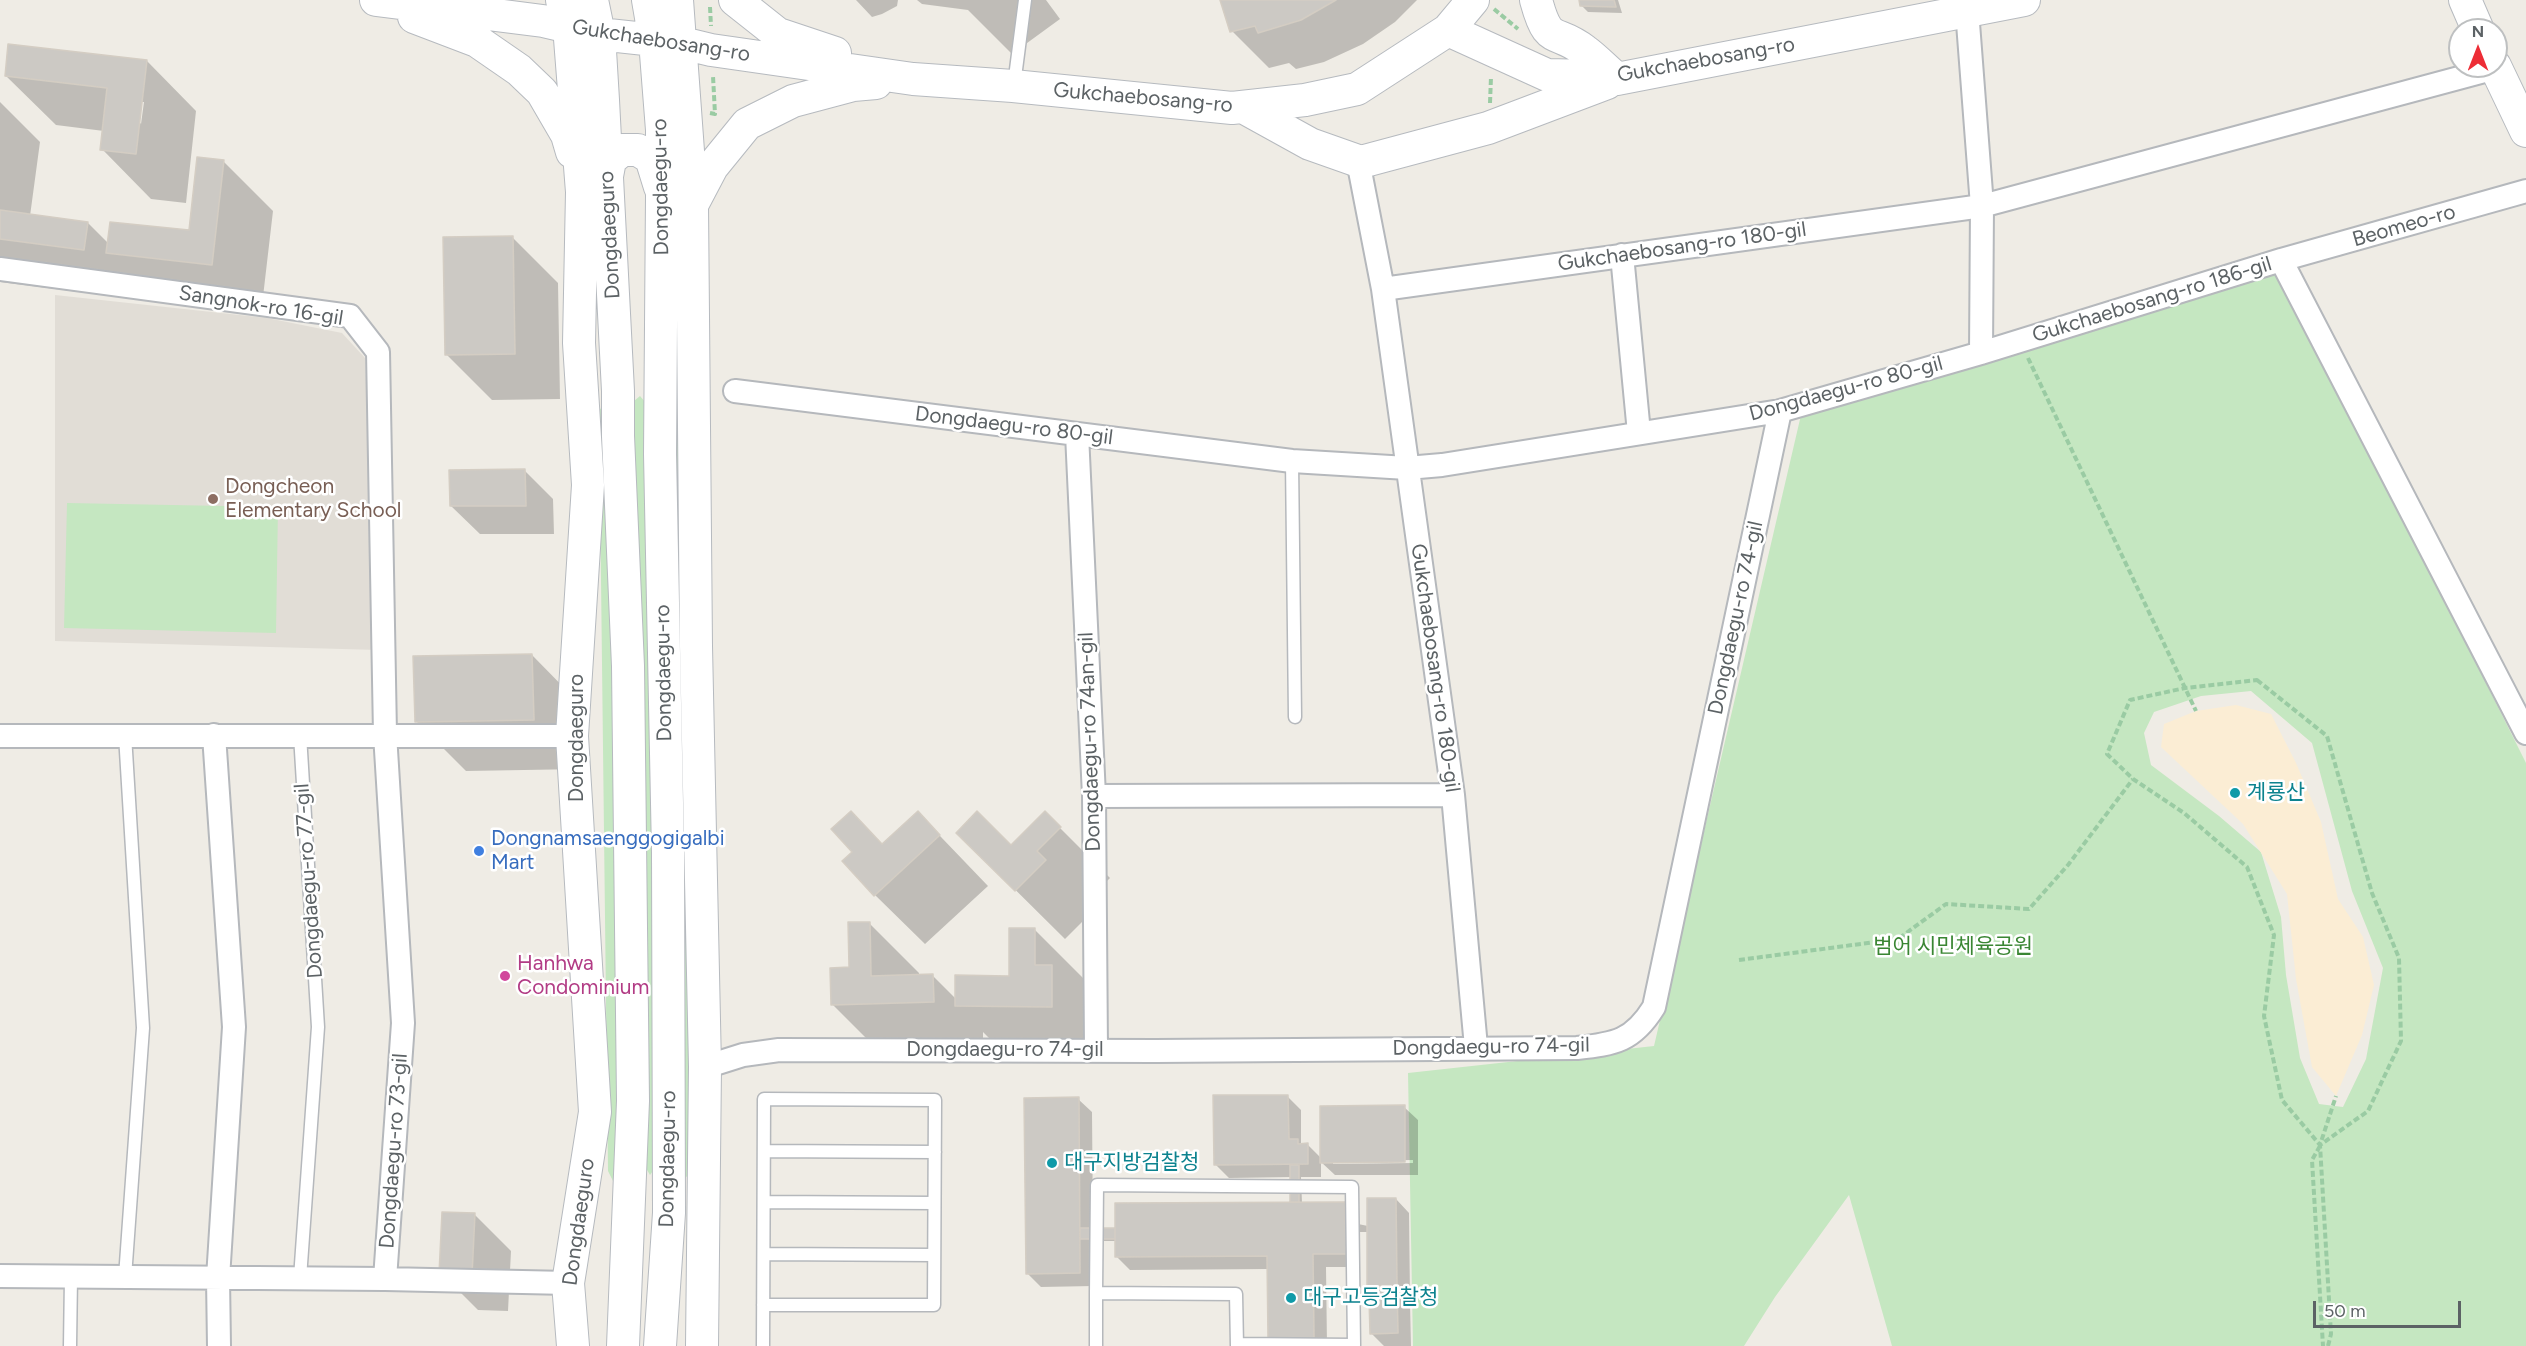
<!DOCTYPE html>
<meta charset="utf-8">
<style>
body{margin:0}
#map{position:relative;width:2526px;height:1346px;overflow:hidden;background:#efece5;font-family:Figtree,sans-serif}
canvas{display:block}
.north{position:absolute;left:2448px;top:18px;width:60px;height:60px;box-sizing:border-box;background:#fff;border:2px solid #bec0c1;border-radius:50%;rotate:0deg;font-size:16px;font-weight:700;line-height:24px;text-align:center;color:#5c6265}
.north::after{content:'';display:block;margin:auto;width:21px;height:27px;background:#ed2d36;clip-path:polygon(50% 0,100% 100%,50% 72%,0 100%)}
.scale{position:absolute;left:2313px;top:1301px;width:148px;height:27px;box-sizing:border-box;border:3px solid #5c6265;border-top:0;padding-left:8px;font-size:18px;line-height:21px;white-space:nowrap;color:#5c6265;-webkit-text-stroke:4px #fff;paint-order:stroke}
</style>
<div id="map">
<canvas width="2526" height="1346"></canvas>
<div class="north">N</div>
<div class="scale">50 m</div>
</div>
<script>
const c = document.querySelector('canvas').getContext('2d');
c.lineJoin = 'round';
function fillPath(path, color) {
  c.fillStyle = color;
  c.fill(path, 'evenodd');
}
function trace(path, color, width, dash) {
  c.strokeStyle = color;
  c.lineWidth = width;
  c.lineCap = dash ? 'butt' : 'round';
  c.setLineDash(dash || []);
  c.stroke(path);
}
function label(font, color, halo, rows, align = 'center') {
  c.font = font + ' Figtree,"Noto Sans KR",sans-serif';
  c.lineWidth = 5;
  c.setLineDash([]);
  c.textBaseline = 'middle';
  c.strokeStyle = halo;
  c.fillStyle = color;
  for (const [text, x, y, turn = 0] of rows) {
    c.save();
    c.translate(x, y);
    c.rotate((+turn || 0) * Math.PI / 180);
    c.textAlign = isNaN(turn) ? turn : align;
    if (halo) c.strokeText(text, 0, 0);
    c.fillText(text, 0, 0);
    c.restore();
  }
}
const education = new Path2D(`
 M55,295L267,318L342,333L365,358L378,650L55,641Z`);
const green = new Path2D(`
 M2281,273L2526,763V1346H1892L1849,1195L1775,1297L1744,1346H1413L1408,1073L1654,1046L1801,415ZM2251,691L2312,743L2352,891L2383,968L2366,1059L2343,1107L2319,1104L2300,1058L2286,975L2281,917L2261,852L2219,816L2151,765L2144,733L2154,712L2201,696Z
 M640,396L646,403L658,1164L650,1175L643,1163L634,401Z
 M675,402L680,409L692,1170L683,1181Z
 M605,405L611,411L622,1172L614,1183L608,1171L599,410Z
 M67,503L278,507L276,633L64,628Z`);
const sand = new Path2D(`
 M2236,705L2271,714L2296,763L2321,822L2338,899L2363,937L2374,985L2362,1035L2336,1096L2312,1067L2296,979L2287,894L2243,824L2161,747L2164,724L2196,711Z`);
const shadow = new Path2D(`
 M856,0H898L897,6L882,14L872,17Z
 M917,0H1046L1060,19L1012,54L968,10L922,4Z
 M1222,0H1417L1395,22L1363,44L1324,62L1296,69L1289,63L1269,68L1232,31Z
 M1580,0H1618L1622,13L1588,12L1581,5Z
 M147,61L196,111L186,203L151,199L102,149L104,131L56,125L6,76ZM141,102H144L141,124L139,121Z
 M0,102L40,142L30,216L88,223L109,244L190,232L223,161L273,211L261,314L158,302L136,281L134,299L0,282Z
 M513,238L558,283L560,399L492,400L446,354Z
 M525,471L553,499L554,534H480L451,506Z
 M532,655L581,705L583,769L466,771L416,721Z
 M918,813L988,886L925,944L875,895L883,845Z
 M1045,813L1110,878L1086,902L1094,910L1065,939L958,833L1011,847Z
 M869,923L919,973V976H933L956,999L1010,977L1035,930L1085,980L1101,1056L1006,1055L983,1032V1052L882,1054L832,1004Z
 M1287,1096L1301,1110V1145H1308L1322,1159L1404,1107L1418,1120V1175H1335L1321,1162V1177H1301L1302,1203H1345L1358,1217V1224L1368,1226L1396,1199L1409,1213L1410,1298H1406L1410,1303L1411,1346H1384L1371,1333L1380,1296L1369,1285L1368,1232H1358V1267H1326L1327,1346H1277L1269,1269L1130,1270L1117,1257L1116,1241H1093V1286L1041,1287L1027,1273L1078,1099L1092,1112L1093,1230H1116L1292,1203V1177L1229,1178L1215,1164ZM1413,1160V1163L1333,1164V1161Z
 M474,1214L511,1251L508,1311L478,1310L441,1273Z`);
const building = new Path2D(`
 M1220,0H1336L1301,20L1258,33L1255,26L1230,32Z
 M1579,0H1614L1616,7L1580,6Z
 M8,44L147,60L136,154L100,150L107,88L5,76Z
 M197,157L224,160L212,265L106,253L110,222L189,230Z
 M0,210L88,222L84,250L0,239Z
 M513,236L515,354L445,355L443,237Z
 M525,469L526,506H450L449,470Z
 M532,654L534,720L415,722L413,656Z
 M851,811L882,844L918,811L940,835L874,896L842,861L852,852L831,829Z
 M977,811L1011,845L1045,811L1061,827L1037,851L1046,860L1015,891L956,833Z
 M848,922H870L871,976L933,974L934,1002L831,1005L830,968L849,967Z
 M1009,928H1035V965H1052V1007L955,1006V975L1009,976Z
 M1213,1095H1288L1289,1139H1298V1144L1308,1143V1164L1214,1165Z
 M1079,1097L1080,1273L1026,1274L1024,1098Z
 M1405,1105V1162L1320,1163V1106Z
 M1290,1165H1299V1202H1290Z
 M1367,1198H1396L1397,1286H1367Z
 M1345,1202L1346,1254H1313L1314,1339H1268L1267,1256L1115,1257V1203Z
 M442,1212L475,1213L472,1275L439,1274Z
 M1080,1228H1115V1239H1080Z
 M1378,1288H1397L1398,1333L1370,1334L1369,1298H1378Z`);
const path = new Path2D(`
 M710,7L711,26
 M1494,9L1518,29
 M1490,103L1491,77
 M710,113L715,114L713,76
 M2028,358L2196,711
 M2257,680L2327,736L2372,893L2399,958L2401,1041L2368,1111L2320,1145L2282,1100L2264,1016L2274,935L2247,867L2184,813L2133,779L2107,754L2130,700L2185,688Z
 M1739,960L1898,939L1946,904L2029,909L2068,865L2133,779
 M2320,1146L2312,1160L2323,1346
 M2328,1346L2331,1334L2320,1145L2336,1096`);
const service = new Path2D(`
 M1014,85L1025,0
 M1292,461L1295,717
 M125,735L143,1028L125,1277
 M300,735L318,1027L300,1278
 M764,1151L935,1152
 M764,1202L934,1203
 M764,1254L934,1255
 M1096,1293L1097,1185L1352,1187L1354,1345L1237,1344
 M70,1346L71,1277
 M763,1346C763,1264 764,1181 764,1099L935,1100L934,1305H763
 M1096,1346V1293L1236,1294L1237,1346`);
const minor = new Path2D(`
 M1967,10L1982,206L1981,353
 M1361,162L1360,171L1383,289L1453,795L1476,1047
 M1622,255L1639,433
 M2281,260L2526,733
 M0,269L350,316L378,352L385,734L403,1023L385,1279
 M1383,289L1982,206L2496,68
 M735,391L1292,461L1407,468L1442,465L1780,411L1981,353L2281,260L2526,191
 M1077,434L1094,796L1096,1050
 M214,735L234,1027L218,1278L219,1346
 M0,736H572
 M1094,796L1453,795
 M705,1067L743,1055L779,1050L1155,1051L1577,1048C1615,1044 1633,1041 1654,1007L1780,411
 M0,1276L385,1279L568,1283`);
const secondary = new Path2D(`
 M376,0L543,21L599,34L682,43L711,50L913,79L1013,86L1232,108L1305,100L1357,89L1448,30L1473,0
 M562,0L569,26L582,192L579,343L588,485L572,736L595,1112L568,1283L573,1346
 M592,0L599,34L603,100L618,391V436L628,666L633,1101L623,1346
 M648,0L655,41L662,130V196L660,454L668,853L669,1213L660,1346
 M677,0L692,206L696,646L705,1067L702,1346
 M735,0L778,34L835,53
 M1536,0C1549,48 1554,27 1585,51C1596,59 1606,70 1617,79
 M2465,0L2478,30
 M414,17L477,41L519,70L542,92L567,135L572,152
 M1448,30L1547,75L1591,76L1617,79L2024,0
 M2495,66L2526,131
 M1243,107L1310,144L1361,162L1488,128L1607,83
 M607,176L610,160L622,150H638L651,158L660,187
 M692,205L712,167L747,124L793,101L853,85L876,83`);
const markers = [
 [213,499,6,"#8d6e63"],
 [2235,793,6,"#0f9aa8"],
 [479,851,6,"#3f7fe0"],
 [505,976,6,"#d1479c"],
 [1052,1163,6,"#0f9aa8"],
 [1291,1298,6,"#0f9aa8"]
];
const streetNames = [
 ["Gukchaebosang-ro",661,41,9],
 ["Gukchaebosang-ro",1706,60,-10],
 ["Gukchaebosang-ro",1143,98,5],
 ["Dongdaegu-ro",661,187,-91],
 ["Beomeo-ro",2404,226,-16],
 ["Dongdaeguro",610,235,-93],
 ["Gukchaebosang-ro 180-gil",1682,247,-8],
 ["Gukchaebosang-ro 186-gil",2152,300,-17],
 ["Sangnok-ro 16-gil",261,306,9],
 ["Dongdaegu-ro 80-gil",1846,389,-15],
 ["Dongdaegu-ro 80-gil",1014,426,7],
 ["Dongdaegu-ro 74-gil",1736,618,-78],
 ["Gukchaebosang-ro 180-gil",1435,668,82],
 ["Dongdaegu-ro",664,673,-91],
 ["Dongdaeguro",577,738,-90],
 ["Dongdaegu-ro 74an-gil",1090,742,-92],
 ["Dongdaegu-ro 77-gil",309,881,-94],
 ["Dongdaegu-ro 74-gil",1491,1047,-1],
 ["Dongdaegu-ro 74-gil",1005,1050],
 ["Dongdaegu-ro 73-gil",394,1151,-86],
 ["Dongdaegu-ro",668,1159,-89],
 ["Dongdaeguro",579,1222,-82]
];
const educationNames = [
 ["Dongcheon",225,487],
 ["Elementary School",225,511]
];
const cultureNames = [
 ["계룡산",2247,793],
 ["대구지방검찰청",1064,1163],
 ["대구고등검찰청",1303,1298]
];
const shopNames = [
 ["Dongnamsaenggogigalbi",491,839],
 ["Mart",491,863]
];
const parkNames = [
 ["범어 시민체육공원",1953,947]
];
const hotelNames = [
 ["Hanhwa",517,964],
 ["Condominium",517,988]
];
fillPath(education, '#e1ddd6');
fillPath(green, '#c5e7c1');
fillPath(sand, '#fbedd4');
fillPath(shadow, '#0003');
fillPath(building, '#ccc9c4');
trace(building, '#d4cdc3', 1.5);
trace(service, '#b5b8bc', 15);
trace(minor, '#b5b8bc', 26);
trace(secondary, '#b6babf', 34);
trace(path, '#9acba3', 4, [6, 3]);
trace(service, '#fff', 12);
trace(minor, '#fff', 22);
trace(secondary, '#fff', 32);
for (const [x, y, r, color] of markers) {
  const dot = new Path2D();
  dot.arc(x, y, r, 0, 2 * Math.PI);
  c.fillStyle = color;
  c.fill(dot);
  trace(dot, '#fff', 2);
}
label('21px', '#5c6265', '#fff', streetNames);
label('21px', '#785e54', '#fff', educationNames, 'left');
label('21px', '#0d838f', '#fff', cultureNames, 'left');
label('21px', '#366cbe', '#fff', shopNames, 'left');
label('21px', '#3a8633', '#fff', parkNames);
label('21px', '#b23c85', '#fff', hotelNames, 'left');
</script>
